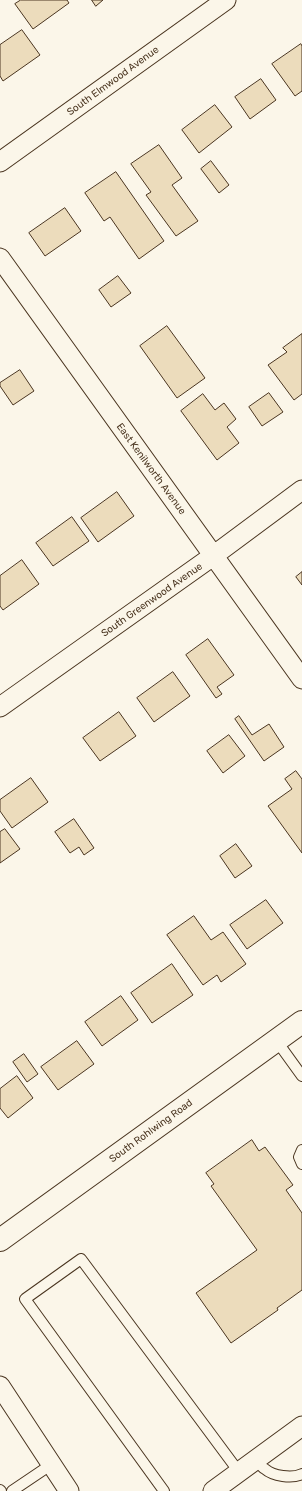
<!DOCTYPE html>
<style>
body{margin:0}
canvas{display:block;background:#fbf6e9}
</style>
<canvas width="302" height="1491"></canvas>
<script>
const c = document.querySelector('canvas').getContext('2d');
c.lineJoin = 'round';
function fillPath(path, color) {
  c.fillStyle = color;
  c.fill(path, 'evenodd');
}
function trace(path, color, width, dash) {
  c.strokeStyle = color;
  c.lineWidth = width;
  c.lineCap = dash ? 'butt' : 'round';
  c.setLineDash(dash || []);
  c.stroke(path);
}
function label(font, color, halo, rows, align = 'center') {
  c.font = font + ' Rubik,sans-serif';
  c.lineWidth = 3;
  c.setLineDash([]);
  c.textBaseline = 'middle';
  c.strokeStyle = halo;
  c.fillStyle = color;
  for (const [text, x, y, turn = 0] of rows) {
    c.save();
    c.translate(x, y);
    c.rotate((+turn || 0) * Math.PI / 180);
    c.textAlign = isNaN(turn) ? turn : align;
    if (halo) c.strokeText(text, 0, 0);
    c.fillText(text, 0, 0);
    c.restore();
  }
}
const building = new Path2D(`
 M21,0H67L69,3L33,29L15,4Z
 M92,0H103L96,6Z
 M22,30L40,55L3,81L0,76V45Z
 M301,44L302,46V91L295,96L272,64Z
 M261,79L276,100L250,119L235,97Z
 M215,105L232,127L199,153L182,130Z
 M159,145L182,178L172,185L198,221L176,236L146,195L151,192L131,164Z
 M211,161L229,185L219,193L201,169Z
 M116,172L164,241L139,259L110,217L104,221L85,193Z
 M65,208L81,231L45,256L29,233Z
 M118,276L131,293L111,307L99,290Z
 M167,326L205,378L177,398L140,346Z
 M302,334V394L294,400L268,365L287,352L283,348Z
 M20,370L34,391L13,405L0,386V383Z
 M269,393L283,412L262,426L249,407Z
 M203,394L215,410L224,403L236,419L227,427L239,443L217,460L181,411Z
 M117,492L134,516L98,542L81,518Z
 M72,517L89,541L53,566L36,543Z
 M22,560L39,584L3,610L0,606V576Z
 M302,572V585L296,577Z
 M208,639L234,675L217,687L222,694L216,698L186,655Z
 M173,672L190,696L154,722L137,698Z
 M119,712L136,736L100,761L83,738Z
 M239,716L252,735L269,724L284,747L264,761L235,719Z
 M229,735L245,756L223,773L207,751Z
 M296,771L302,779V853L268,806L292,789L285,779Z
 M31,778L48,802L12,828L0,811V800Z
 M74,819L94,848L84,855L79,847L70,853L55,832Z
 M5,829L20,849L0,863V832Z
 M236,844L252,866L235,878L220,856Z
 M266,900L283,923L247,949L230,925Z
 M194,916L211,940L223,932L246,964L221,982L217,975L203,985L167,935Z
 M172,964L193,995L152,1023L131,993Z
 M121,996L138,1020L102,1046L85,1022Z
 M77,1041L94,1064L58,1090L41,1067Z
 M24,1054L38,1074L27,1082L13,1062Z
 M17,1076L33,1098L8,1118L0,1108V1089Z
 M252,1140L259,1151L265,1147L293,1185L286,1190L302,1213V1290L277,1308L278,1310L231,1343L196,1293L257,1250L211,1186L214,1184L206,1173Z`);
const service = new Path2D(`
 M276,1040L302,1076
 M302,1150L299,1157L302,1164
 M257,1459C259,1462 261,1467 265,1469C273,1476 292,1479 302,1474
 M0,1490L1,1491
 M12,1491L52,1464
 M164,1491L25,1299L81,1259L239,1472`);
const minor = new Path2D(`
 M0,162L226,0
 M0,258L302,679
 M0,707L213,556L302,490
 M0,1386L69,1491
 M213,1491L302,1426`);
const tertiary = new Path2D(`
 M0,1240L302,1022`);
const streetNames = [
 ["South Elmwood Avenue",113,81,-36],
 ["East Kenilworth Avenue",151,469,54],
 ["South Greenwood Avenue",152,600,-35],
 ["South Rohlwing Road",151,1131,-36]
];
fillPath(building, '#ecdcbc');
trace(building, '#4a3520', 1);
trace(service, '#4a3520', 12);
trace(minor, '#4a3520', 21);
trace(tertiary, '#4a3520', 24);
trace(service, '#fbf6e9', 10);
trace(minor, '#fbf6e9', 19);
trace(tertiary, '#fbf6e9', 22);
label('10px', '#4a3520', '#fbf6e9', streetNames);
</script>
